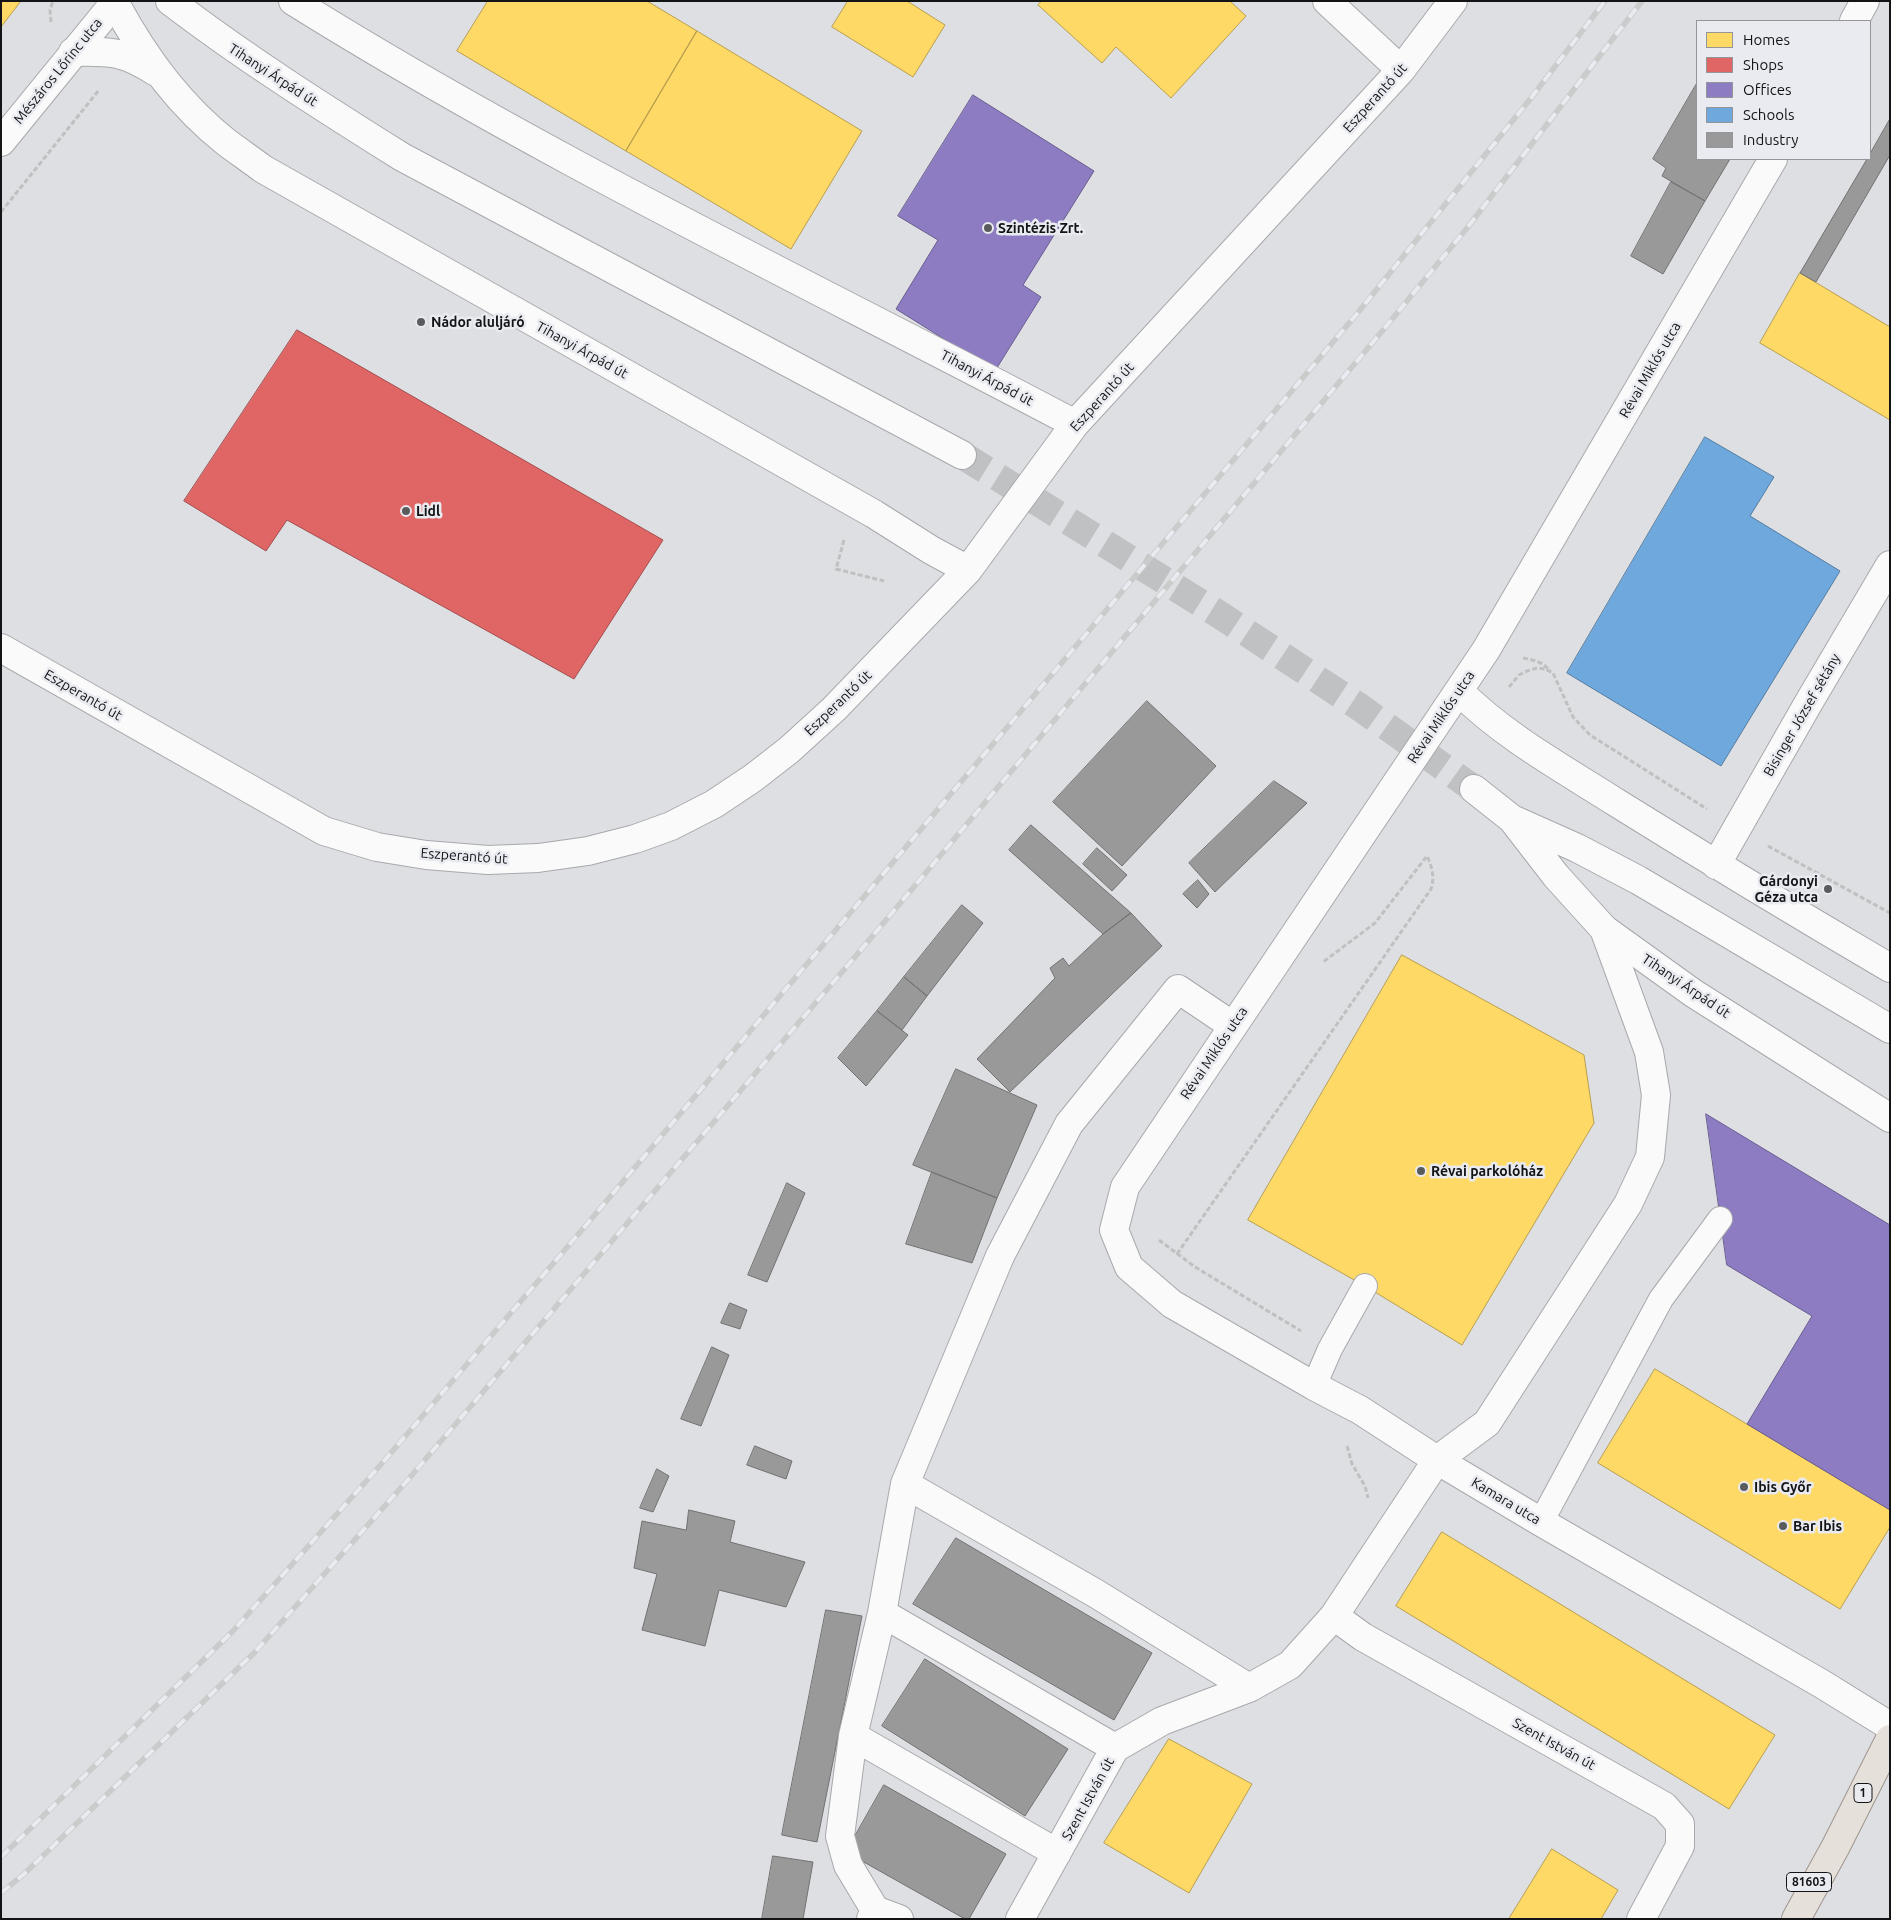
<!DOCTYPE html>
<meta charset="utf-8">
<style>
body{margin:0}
#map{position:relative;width:1891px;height:1920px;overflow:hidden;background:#dddfe2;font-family:Ubuntu,sans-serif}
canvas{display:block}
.frame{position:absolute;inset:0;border:2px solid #131416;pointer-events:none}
.legend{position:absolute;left:1696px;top:20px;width:175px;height:140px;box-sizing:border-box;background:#e9ebf0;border:1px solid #939599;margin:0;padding:6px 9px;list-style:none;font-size:15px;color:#131416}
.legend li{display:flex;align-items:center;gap:10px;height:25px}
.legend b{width:25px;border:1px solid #939599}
</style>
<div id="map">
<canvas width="1891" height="1920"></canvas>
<div class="frame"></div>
<ul class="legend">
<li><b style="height:14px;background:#ffd966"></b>Homes</li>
<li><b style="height:14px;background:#e06666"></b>Shops</li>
<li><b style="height:14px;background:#8e7cc3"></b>Offices</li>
<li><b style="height:14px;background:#6fa8dc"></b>Schools</li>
<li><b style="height:14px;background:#999"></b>Industry</li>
</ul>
</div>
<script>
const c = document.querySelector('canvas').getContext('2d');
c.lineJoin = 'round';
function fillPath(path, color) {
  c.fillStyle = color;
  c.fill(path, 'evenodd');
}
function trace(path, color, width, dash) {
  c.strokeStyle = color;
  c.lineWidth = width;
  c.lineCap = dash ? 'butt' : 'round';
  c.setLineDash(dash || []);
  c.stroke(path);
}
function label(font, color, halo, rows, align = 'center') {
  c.font = font + ' Ubuntu,sans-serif';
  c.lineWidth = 5;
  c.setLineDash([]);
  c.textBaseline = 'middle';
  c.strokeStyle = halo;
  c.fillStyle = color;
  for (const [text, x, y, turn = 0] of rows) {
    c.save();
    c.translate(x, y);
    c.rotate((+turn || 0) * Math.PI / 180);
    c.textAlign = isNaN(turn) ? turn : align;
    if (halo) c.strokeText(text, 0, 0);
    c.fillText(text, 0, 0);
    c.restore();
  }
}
const homes = new Path2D(`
 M1,1H21L1,27Z
 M488,1H647L697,31L626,151L457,51Z
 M848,1H907L945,25L913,77L832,27Z
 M1042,1H1230L1246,16L1171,98L1116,47L1102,63L1038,5Z
 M697,31L862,131L791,249L626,151Z
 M1800,273L1890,327V420L1760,343Z
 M1402,955L1584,1055L1594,1123L1462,1345L1365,1286L1248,1220Z
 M1655,1369L1890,1510V1527L1840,1609L1598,1463Z
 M1442,1532L1775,1735L1729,1809L1396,1606Z
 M1169,1739L1252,1784L1189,1893L1104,1843Z
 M1552,1849L1618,1890L1601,1919H1509Z`);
const shops = new Path2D(`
 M297,330L663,540L574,679L287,520L266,551L184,501Z`);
const offices = new Path2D(`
 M973,95L1094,171L1023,285L1041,297L995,371L896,309L938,240L898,216Z
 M1706,1114L1890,1225V1510L1747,1424L1812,1316L1727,1265Z`);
const schools = new Path2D(`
 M1705,437L1774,477L1750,516L1840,571L1721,766L1567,673Z`);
const industry = new Path2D(`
 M1697,83V159H1730L1705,201L1662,176L1666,168L1653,159Z
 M1890,119V155L1816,282L1800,273L1867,159H1870V154Z
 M1671,182L1705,201L1663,274L1631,256Z
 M1147,701L1216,766L1122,866L1053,802Z
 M1274,781L1307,803L1215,892L1189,863Z
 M1031,825L1131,913L1103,934L1009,850Z
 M1097,848L1127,875L1112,891L1083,864Z
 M1198,880L1209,894L1197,908L1183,894Z
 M962,905L983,923L927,996L904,977Z
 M1131,913L1162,946L1010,1092L977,1059L1055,978L1050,968L1063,958L1069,966L1103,934Z
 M904,977L927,996L902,1030L877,1011Z
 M877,1011L908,1035L866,1086L838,1058Z
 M956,1069L1037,1105L997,1198L913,1165Z
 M932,1172L997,1198L972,1263L906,1244Z
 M787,1183L805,1193L767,1282L748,1275Z
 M730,1303L747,1310L740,1329L721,1323Z
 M712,1347L729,1355L701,1426L681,1419Z
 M755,1446L792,1461L786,1479L747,1465Z
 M657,1469L669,1476L653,1512L640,1508Z
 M689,1510L735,1521L730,1542L805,1562L786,1607L719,1590L705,1646L642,1630L657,1574L634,1568L642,1521L686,1530Z
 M956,1538L1152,1653L1114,1720L913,1604Z
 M826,1610L862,1616L817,1842L782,1835Z
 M925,1659L1068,1749L1025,1816L882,1726Z
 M884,1785L1006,1854L969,1919H965L846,1852Z
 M773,1856L813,1862L803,1919H762Z`);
const tertiaryTunnel = new Path2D(`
 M962,455L1220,615L1358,706L1474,789`);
const path = new Path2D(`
 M51,22L50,10L53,1
 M1,212L99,90
 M844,540L836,569L884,581
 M1523,658C1534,660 1543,662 1550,671
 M1509,687L1519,675L1527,671L1537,668L1545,669L1553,673L1573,717L1590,735L1707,809
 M1768,846L1890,913
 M1159,1240L1195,1267L1301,1331
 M1177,1254L1431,889C1435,877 1432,867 1427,856L1375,923L1323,962
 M1347,1446L1352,1464L1365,1486L1368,1498`);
const service = new Path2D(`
 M1314,1386L1330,1349L1365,1286
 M1541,1522L1661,1299L1720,1219`);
const minor = new Path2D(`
 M114,1C142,54 178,104 226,142C238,151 251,160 263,169L874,514L931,550L968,570
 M293,1C544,158 814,286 1075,424
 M1327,1L1401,70
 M1854,21L1865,1
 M73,52C110,51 124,51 156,72
 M1773,159L1486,650L1125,1187L1114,1230L1129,1267L1172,1304L1314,1386L1360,1410L1437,1460L1541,1522L1822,1684L1890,1726
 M1,648L324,831L377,847L426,855L488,860L538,858L588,851L635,839L671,826L714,804L753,778L789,750L834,709L968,570L1075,424L1401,70L1453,1
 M1459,691C1505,737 1562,768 1617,803C1707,859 1798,914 1890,968
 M1716,865L1809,702L1890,565
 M905,1484L1095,1593L1249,1688
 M882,1613L1115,1748
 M1334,1616L1363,1637L1664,1806L1680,1824V1846L1641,1919
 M853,1736L1057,1853
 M875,1910L899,1919
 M871,1919L875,1910L848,1865L840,1836L853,1736L882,1613L905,1484L1000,1256L1069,1124L1178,989L1233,1026
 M1020,1919L1115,1748L1162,1721L1249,1688L1290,1665L1334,1616L1437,1460L1487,1423L1628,1204L1650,1157L1656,1095L1649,1052L1604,929`);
const tertiary = new Path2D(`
 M170,1C245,58 322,107 402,157L962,455
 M1,142L116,1
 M1474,789L1512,819L1577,848L1638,880L1890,1029
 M1512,819L1556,876L1604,929L1693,993L1890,1118`);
const primary = new Path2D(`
 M1796,1919L1836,1846L1890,1739`);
const rail = new Path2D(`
 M1,1857L232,1632L384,1461L587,1224L1356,315L1531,98L1605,1
 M1,1893L24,1874L255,1652L406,1482L854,958L1379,335L1467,228L1642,1`);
const markers = [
 [988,228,5,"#5a5b5d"],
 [421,322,5,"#5a5b5d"],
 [406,511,5,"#5a5b5d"],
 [1828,889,5,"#5a5b5d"],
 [1421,1171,5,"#5a5b5d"],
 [1744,1487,5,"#5a5b5d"],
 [1783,1526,5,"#5a5b5d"]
];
const shields = [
 [1863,1793,18],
 [1809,1882,45]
];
const shieldNames = [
 ["1",1863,1793],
 ["81603",1809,1882]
];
const streetNames = [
 ["Mészáros Lőrinc utca",58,71,-51],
 ["Tihanyi Árpád út",273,75,33],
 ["Eszperantó út",1375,98,-48],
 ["Tihanyi Árpád út",582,350,29],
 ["Révai Miklós utca",1650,370,-60],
 ["Tihanyi Árpád út",987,378,28],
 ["Eszperantó út",1102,397,-48],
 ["Eszperantó út",83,695,30],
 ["Eszperantó út",838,703,-44],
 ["Bisinger József sétány",1802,715,-60],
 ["Révai Miklós utca",1441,717,-56],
 ["Eszperantó út",464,856,4],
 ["Tihanyi Árpád út",1686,986,34],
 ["Révai Miklós utca",1214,1053,-56],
 ["Kamara utca",1506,1501,31],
 ["Szent István út",1554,1744,29],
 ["Szent István út",1088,1799,-61]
];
const poiNames = [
 ["Szintézis Zrt.",998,228],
 ["Nádor aluljáró",431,322],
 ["Lidl",416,511],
 ["Gárdonyi",1818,881,"right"],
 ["Géza utca",1818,897,"right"],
 ["Révai parkolóház",1431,1171],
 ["Ibis Győr",1754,1487],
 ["Bar Ibis",1793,1526]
];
fillPath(homes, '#ffd966');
trace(homes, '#b89e4e', 1);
fillPath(shops, '#e06666');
trace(shops, '#a24d4e', 1);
fillPath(offices, '#8e7cc3');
trace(offices, '#695d8f', 1);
fillPath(schools, '#6fa8dc');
trace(schools, '#537ca1', 1);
fillPath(industry, '#999');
trace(industry, '#717172', 1);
trace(tertiaryTunnel, '#bfc1c3', 28, [28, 14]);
trace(service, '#a8a9ac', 26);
trace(minor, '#a8a9ac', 30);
trace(tertiary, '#a8a9ac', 30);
trace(primary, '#9f948e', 30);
trace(path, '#c0c0c1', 3, [5, 2.5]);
trace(service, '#fafafb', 24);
trace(minor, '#fafafb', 28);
trace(tertiary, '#fafafb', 28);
trace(primary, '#e6e0db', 28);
trace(rail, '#cacbcb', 5.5);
trace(rail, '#e9ebf0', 4, [11]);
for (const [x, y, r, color] of markers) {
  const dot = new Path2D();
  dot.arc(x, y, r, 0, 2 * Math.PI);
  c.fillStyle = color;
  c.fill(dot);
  trace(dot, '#e9ebf0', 2);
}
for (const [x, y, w] of shields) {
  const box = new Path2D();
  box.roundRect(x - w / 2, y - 9.5, w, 19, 4);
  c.fillStyle = '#e9ebf0';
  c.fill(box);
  trace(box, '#131416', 1);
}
label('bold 12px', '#131416', null, shieldNames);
label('14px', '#131416', '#e9ebf0', streetNames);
label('bold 14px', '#131416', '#e9ebf0', poiNames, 'left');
</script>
